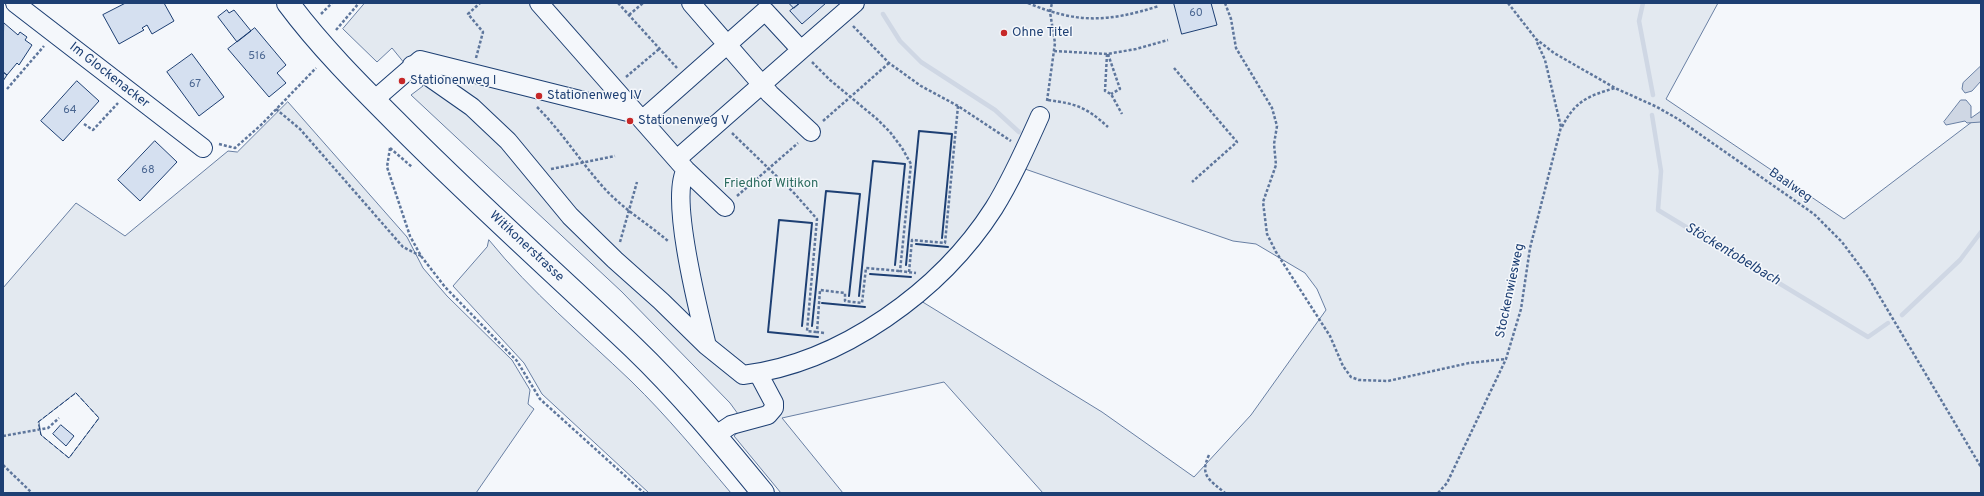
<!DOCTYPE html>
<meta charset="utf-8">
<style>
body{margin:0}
#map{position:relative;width:1984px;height:496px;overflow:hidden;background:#f4f7fb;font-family:Overpass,sans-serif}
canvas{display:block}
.frame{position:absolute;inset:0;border:4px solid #1d3f73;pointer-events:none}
</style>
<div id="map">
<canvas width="1984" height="496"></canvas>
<div class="frame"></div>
</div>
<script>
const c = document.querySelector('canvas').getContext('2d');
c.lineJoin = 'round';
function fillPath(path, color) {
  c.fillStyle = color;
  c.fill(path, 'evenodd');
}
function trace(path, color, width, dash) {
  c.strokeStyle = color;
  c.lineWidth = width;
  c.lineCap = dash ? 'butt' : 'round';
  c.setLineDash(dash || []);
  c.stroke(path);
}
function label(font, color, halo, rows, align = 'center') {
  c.font = font + ' Overpass,sans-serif';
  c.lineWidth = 3;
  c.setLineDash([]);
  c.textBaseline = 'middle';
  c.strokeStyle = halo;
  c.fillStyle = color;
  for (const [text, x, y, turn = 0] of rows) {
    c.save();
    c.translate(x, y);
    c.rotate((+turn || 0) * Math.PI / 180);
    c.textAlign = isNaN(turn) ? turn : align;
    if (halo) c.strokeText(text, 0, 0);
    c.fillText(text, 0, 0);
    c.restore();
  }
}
const green = new Path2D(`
 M365,3H1718L1666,99L1844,219L1981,115V493H1043L944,382L782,418L843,493H781L734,436L746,425L730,403L622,292L411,95L423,86L392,48L377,62L343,29ZM1025,169L1233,241L1256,244L1305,273L1317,289L1326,310L1251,415L1194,477L1102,412L921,301Z
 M288,102L407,237L423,268L447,296L512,360L530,390L528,404L534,409L476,493H3V288L76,203L125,236L228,151L237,152ZM76,393L99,418L69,458L41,435L39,422Z
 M489,240C531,292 583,335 631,381C667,416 699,455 731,493H649L542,394L524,363L453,286L487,247Z`);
const water = new Path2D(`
 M1981,66V81L1972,91L1965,93L1962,89L1963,83Z
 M1961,100H1966L1971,106V118L1981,111V122L1967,123L1965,121L1946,125L1944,122Z`);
const stream = new Path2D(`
 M1643,3L1639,21L1653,95
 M883,14L900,41L921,62L995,110L1019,132
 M1652,115L1661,171L1658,210L1868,337L1888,323
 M1902,315L1960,260L1981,232`);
const building = new Path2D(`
 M126,3H164L174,21L152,34L147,25L142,28L144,30L119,44L103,15Z
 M789,3H800L794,8Z
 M800,3H826L802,24L790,11Z
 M1174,3H1211L1217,25L1182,34Z
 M227,10L229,13L234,10L251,31L237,42L218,17Z
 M4,23L18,35L20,32L27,37L25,40L32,45L19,65L17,63L7,75L3,72Z
 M255,28L286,65L277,73L286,83L269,97L228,49Z
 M192,54L224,97L199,116L167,72Z
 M3,72L7,75L3,81Z
 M77,81L99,101L63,141L41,121Z
 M155,141L177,162L140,201L118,180Z
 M61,425L74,436L66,446L53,434Z`);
const path = new Path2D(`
 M618,3L677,68
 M1028,3C1078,24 1108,22 1159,6
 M1225,3L1231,19L1236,48L1272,108L1277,126L1274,144L1276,165L1263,202L1267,234L1276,252L1330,336L1343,366L1351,377L1359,380L1388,381L1469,363L1506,359
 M1508,3L1536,39L1554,53L1615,88L1657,107L1678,119L1814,214L1842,242L1868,277L1981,467
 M321,14L332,3
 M629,15L643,3
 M853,26L889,63L921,86L958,106L1011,141
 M336,30L359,3
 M1054,51L1107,54L1136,49L1168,40
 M1107,54L1105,91L1111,94L1122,114
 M1108,54L1120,89L1111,94
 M476,58L483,32L468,14L480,3
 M812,62L830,80L877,119L890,132L902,148L911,164L900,271L916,273
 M1174,68L1237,142L1192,182
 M626,77L659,49
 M7,89L44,46
 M1048,100C1077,104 1086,107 1108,127
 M1047,101L1055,43L1050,12L1052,3
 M537,107C562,132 580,161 604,188C623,209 647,223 668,241
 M276,109L300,129L403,247L421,256
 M823,121L889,63
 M84,124L93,130L118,103
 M1562,127C1575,101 1588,96 1615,88
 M732,133L794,193L817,219L807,331L817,332
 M219,144L235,148L261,125L316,68
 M390,148L387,167L410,236L421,256L445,287L517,361L540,399L644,493
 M390,148L412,167
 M551,169L615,156
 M737,196L798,143
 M620,242L637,182
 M909,272L912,240L945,243L958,106
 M824,333L817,332L820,290L845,293V301L862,303L866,268L900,271
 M3,436L48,428L59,418
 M1209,455C1199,476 1210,480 1225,493
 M3,465L32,493
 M1438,493L1447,483L1506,359L1521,309L1530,248L1561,127L1545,60L1536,40`);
const minor = new Path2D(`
 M15,3L203,148
 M539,3L686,170L725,207
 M691,3L770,94L811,132
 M412,65L472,107L508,141L570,216L615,260L661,301L707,346L743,375C841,363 941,291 994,208C1012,179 1026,147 1040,116
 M374,100L420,60L636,114
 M642,120L765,11L801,50L855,3
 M677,159L801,50
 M686,170C669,196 699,313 707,346
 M716,435L731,425L768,415L774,408V403L758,373`);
const major = new Path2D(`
 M288,3C320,46 358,84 396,122C473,200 554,272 633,347C680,392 722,443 763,493`);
const fence = new Path2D(`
 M76,393L99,418L69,458L41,435L38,422Z`);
const wall = new Path2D(`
 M916,244L948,247
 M906,265L919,131L952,134L942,238
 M870,274L911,277
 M859,296L873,161L905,164L895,265
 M822,303L865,307
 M802,326L812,223L779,220L768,332L818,337
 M812,326L826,191L860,194L849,296`);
const markers = [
 [1004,33,4,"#c62828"],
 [402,81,4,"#c62828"],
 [539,96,4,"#c62828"],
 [630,121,4,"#c62828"]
];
const numberNames = [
 ["60",1196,14],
 ["516",257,57],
 ["67",195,85],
 ["64",70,111],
 ["68",148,171]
];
const poiNames = [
 ["Ohne Titel",1012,33],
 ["Stationenweg I",410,81],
 ["Stationenweg IV",547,96],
 ["Stationenweg V",638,121]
];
const streetNames = [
 ["Im Glockenacker",109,76,38],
 ["Baalweg",1790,186,35],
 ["Witikonerstrasse",526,247,43],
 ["Stockenwiesweg",1511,291,-78]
];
const parkNames = [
 ["Friedhof Witikon",771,184]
];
const waterNames = [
 ["Stöckentobelbach",1732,255,31]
];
fillPath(green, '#e3e9f0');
trace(green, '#687fa3', 1);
fillPath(water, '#cfd7e4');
trace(water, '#687fa3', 1);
trace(stream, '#cfd7e4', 4.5);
fillPath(building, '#d5e0f0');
trace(building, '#1d3f73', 1);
trace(minor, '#1d3f73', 20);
trace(major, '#1d3f73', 24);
trace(path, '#5e769c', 2.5, [3, 2]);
trace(minor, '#f4f7fb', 18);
trace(major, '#f4f7fb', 22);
trace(fence, '#1d3f73', 1, [5, 2]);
trace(wall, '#1d3f73', 2);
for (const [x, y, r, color] of markers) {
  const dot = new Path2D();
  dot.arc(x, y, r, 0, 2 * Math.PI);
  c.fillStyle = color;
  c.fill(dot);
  trace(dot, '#f4f7fb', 1.5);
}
label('11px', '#4b6792', null, numberNames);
label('13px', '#1d3f73', '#f4f7fb', poiNames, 'left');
label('13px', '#1d3f73', '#f4f7fb', streetNames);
label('13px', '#2c6c60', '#f4f7fb', parkNames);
label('italic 14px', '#1d3f73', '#f4f7fb', waterNames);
</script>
